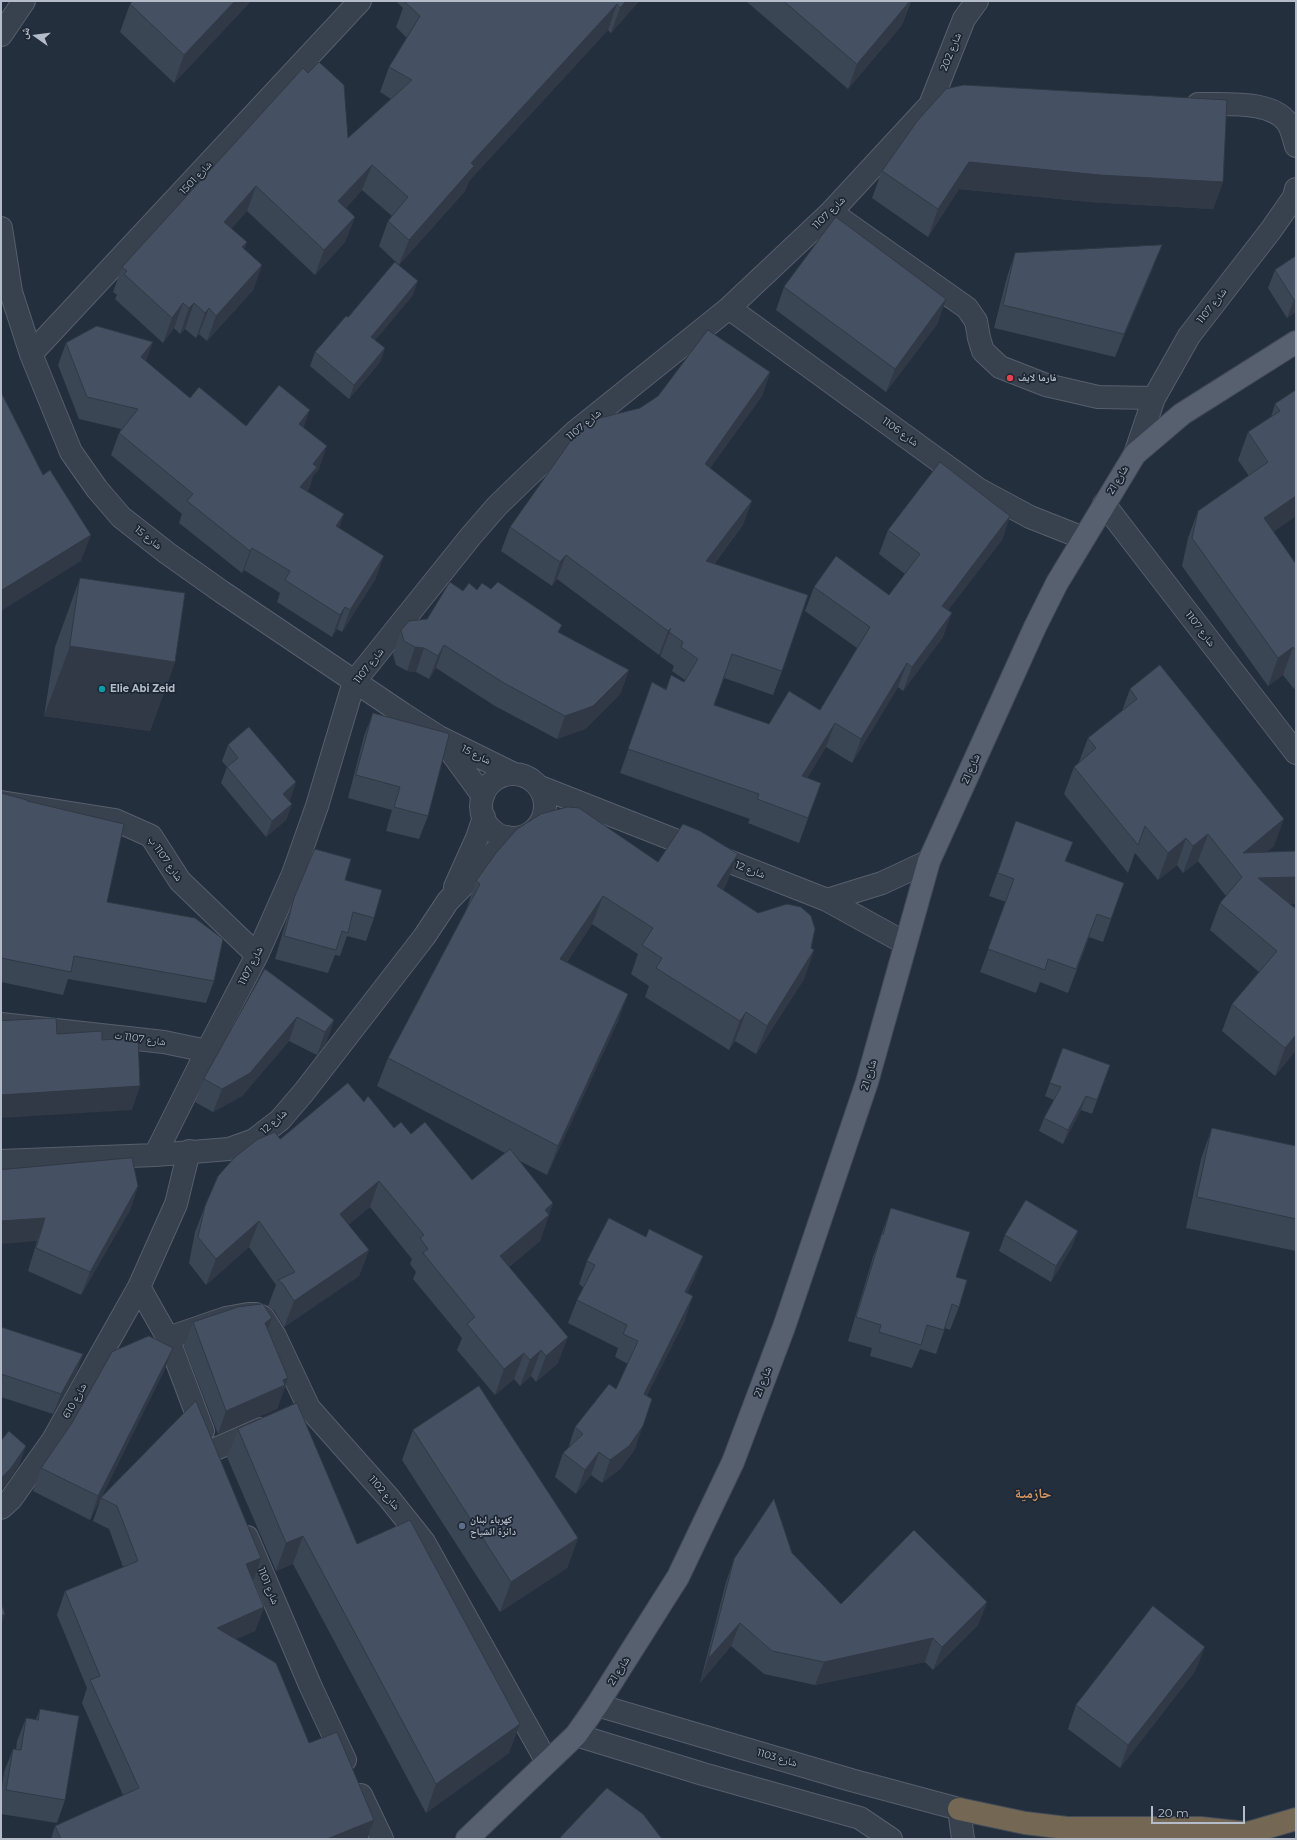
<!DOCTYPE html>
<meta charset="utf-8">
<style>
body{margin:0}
#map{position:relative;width:1297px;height:1840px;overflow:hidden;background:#242f3e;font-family:Montserrat,"Noto Naskh Arabic",sans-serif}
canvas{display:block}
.frame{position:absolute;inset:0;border:2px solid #b4bcc9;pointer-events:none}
.north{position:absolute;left:16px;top:16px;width:40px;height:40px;-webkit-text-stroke:3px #1d2633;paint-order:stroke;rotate:284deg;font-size:11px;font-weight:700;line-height:16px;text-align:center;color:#b4bcc9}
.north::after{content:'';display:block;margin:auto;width:14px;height:18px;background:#b4bcc9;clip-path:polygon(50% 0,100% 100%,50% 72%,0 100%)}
.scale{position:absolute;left:1151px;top:1806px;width:94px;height:18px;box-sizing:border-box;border:2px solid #b4bcc9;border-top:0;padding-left:5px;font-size:12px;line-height:14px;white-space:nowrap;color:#b4bcc9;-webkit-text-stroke:3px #1d2633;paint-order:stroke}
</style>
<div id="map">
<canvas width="1297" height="1840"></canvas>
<div class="frame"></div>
<div class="north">ش</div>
<div class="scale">20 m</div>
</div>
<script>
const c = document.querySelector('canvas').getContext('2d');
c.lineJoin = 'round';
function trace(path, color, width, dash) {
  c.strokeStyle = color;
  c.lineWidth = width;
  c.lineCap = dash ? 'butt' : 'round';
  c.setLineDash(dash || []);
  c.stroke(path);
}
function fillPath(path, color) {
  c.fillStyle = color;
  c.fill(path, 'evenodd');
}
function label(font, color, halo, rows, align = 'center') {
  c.font = font + ' Montserrat,"Noto Naskh Arabic",sans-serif';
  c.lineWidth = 3.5;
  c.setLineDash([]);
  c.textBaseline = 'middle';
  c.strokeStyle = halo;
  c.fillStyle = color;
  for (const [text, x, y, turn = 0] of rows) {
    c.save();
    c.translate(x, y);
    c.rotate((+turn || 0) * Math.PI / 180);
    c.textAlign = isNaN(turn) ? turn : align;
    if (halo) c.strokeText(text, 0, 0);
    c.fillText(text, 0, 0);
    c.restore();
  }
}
const minor = new Path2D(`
 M1,35L24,1
 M1198,104C1224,105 1274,99 1289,125C1292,131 1294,139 1296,146
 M930,105L964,19L977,1
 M831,212L967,308L976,321L979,338L983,351L1000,367L1046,385L1098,397L1154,398
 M1,228L11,292L31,354L71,452L97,489L121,517L167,553L222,592L403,714L439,737L514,774
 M729,308L978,489L1030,517L1083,538
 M31,354L360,1
 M1135,454L1154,398L1189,336L1271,230L1294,197L1296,189
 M1104,504L1296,753
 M443,741L483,796
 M481 806a32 32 0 1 1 64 0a32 32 0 1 1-64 0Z
 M540,787L827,900L905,943
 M1,802L115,820L151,836L180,881L257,955
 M455,887L477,838L484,817
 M827,900L882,883L929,861
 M1,1024L164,1042L207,1051
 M155,1155L207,1051L257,955L293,874L317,806L354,682L471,536L497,506L528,476L576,431L729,308L831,212L930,105L960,99
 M1,1161L155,1155L229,1149L254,1140L280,1120L304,1092L424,937L448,901L490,858L507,837
 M139,1287L168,1338L203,1431
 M168,1338L226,1318L248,1314H256L263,1317L275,1336L309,1408L389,1498L424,1542L547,1762
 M211,1451L261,1429
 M1,1508L11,1499L53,1440L139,1287L176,1204L189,1151
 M247,1537L310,1685L345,1760
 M597,1705L851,1780L959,1809L963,1839
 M576,1735L703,1774L860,1818L891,1839
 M361,1795L382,1839`);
const major = new Path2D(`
 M467,1839L576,1735L597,1705L678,1577L733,1462L784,1327L867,1082L929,861L1035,627L1057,583L1135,454L1182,414L1296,342`);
const highway = new Path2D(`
 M959,1809L1025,1823L1067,1828H1200L1247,1833
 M1234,1837L1296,1819`);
const wall = new Path2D(`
 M133,1H251L174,83L120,32L130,4Z
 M396,1H639L611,33L608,30L469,181L465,191L399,265L379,246L388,221L392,216L362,190L346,208L355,217L345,242L315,275L247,211L231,229L247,242L244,249L262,265L253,290L207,341L199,334L196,338L185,329L180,334L174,328L163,343L115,299L117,295L113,292L122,267L303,68L348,138L391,99L380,92L389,67L407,38L396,27L403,8Z
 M746,1H911L902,25L848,89Z
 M882,171L1223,182L1213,209L1090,202L959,189L928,237L872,198Z
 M1015,253L1153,268L1115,357L994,328L1007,277Z
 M1296,256V312L1287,318L1268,288L1275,270Z
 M784,287L938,323L886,392L776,310Z
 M413,295L375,340L385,348L380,362L349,399L310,366L315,352L348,317Z
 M66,343L146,362L190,398L246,426L304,428L319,469L313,476L309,489L307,491L339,528L376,578L342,632L337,629L332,637L277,602L280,593L244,570L242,573L179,523L182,514L111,455L119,433L121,429L79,419L58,365Z
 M770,372L762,396L710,468L743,525L714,564L782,671L773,695L724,678L714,705L769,724L820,710L857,648L805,611L814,587L889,595L905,574L879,554L888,530L1010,516L1002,540L948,610L943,637L903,691L898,687L852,763L826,747L807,778L821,783L799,843L748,823L750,819L620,773L652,682L666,689L684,682L685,680L672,671L674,666L660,656L662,652L659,655L557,579L552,586L501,551L510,527L640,408Z
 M1296,390L1273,532L1296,564V688L1294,689L1283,675L1268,686L1182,566L1188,538L1198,511L1249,476L1238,460L1248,432L1271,417L1275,404Z
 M80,578L175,662L150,731L44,716L55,647Z
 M477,590L629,670L620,694L585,729L557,739L495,706L436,668L429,679L416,672L407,671L396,665L393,654L401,630L427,619L463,591Z
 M1130,689L1274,846L1266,852L1296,851V904H1289L1296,1050L1275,1076L1222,1031L1232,1004L1259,972L1210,930L1220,903L1226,896L1198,861L1183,873L1177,865L1158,880L1135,853L1128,873L1064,794L1074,767L1079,762L1088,738L1122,711Z
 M373,713L428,816L419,839L386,831L392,810L348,798L364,736Z
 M228,745L291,798L289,800L292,804L286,820L266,837L221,783L227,767L222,761Z
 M1,793L27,801L107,902L214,981L206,1003L68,979L63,995L1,982Z
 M1016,821L1066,861L1124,883L1103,942L1089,937L1068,993L1040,982L1036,993L980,972L1006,902L989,896Z
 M658,862L727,883L723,890L814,950L804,979L756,1054L735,1041L729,1050L645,997L649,986L631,974L638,954L592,924L567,962L628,994L617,1023L547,1175L518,1160L553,1203L540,1241L509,1267L558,1363L536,1382L531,1376L520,1386L514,1379L495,1395L457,1350L462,1338L413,1279L416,1272L410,1264L412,1259L370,1207L348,1225L369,1250L359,1276L284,1327L274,1310L268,1306L276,1285L249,1247L206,1285L189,1263L195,1232L205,1206L280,1139L364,1102L394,1128L411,1134L472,1180L505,1153L377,1086L388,1058L466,910L476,881Z
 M345,880L374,918L366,941L347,936L340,956L335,955L328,973L275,959L286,921L294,898Z
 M265,969L334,1020L326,1043L317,1055L289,1041L242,1096L213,1112L195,1102L204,1079Z
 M1063,1048L1110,1065L1092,1114L1081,1110L1063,1144L1039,1131L1044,1118L1054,1100L1045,1096Z
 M1212,1128L1296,1146V1251L1186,1228L1201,1159Z
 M1,1170L138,1186L130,1210L81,1295L28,1271L37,1241Z
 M891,1208L956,1277L959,1307L950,1330L945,1328L936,1354L920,1349L912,1368L870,1356L872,1348L848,1341L873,1257Z
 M1005,1235L1072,1247L1051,1282L999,1251Z
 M646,1237L703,1256L694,1279L687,1293L685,1320L647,1395L635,1449L620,1469L602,1483L591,1475L576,1494L555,1477L563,1453L568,1449L575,1427L616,1389L628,1364L615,1357L618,1348L568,1323L577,1300L583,1287L579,1284L587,1261Z
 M193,1322L268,1329L288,1378L277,1409L218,1434L184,1346Z
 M1,1327L83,1354L76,1374L53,1414L1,1397Z
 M164,1371L90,1520L33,1491L41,1468Z
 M196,1401L253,1580L264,1607L255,1631L236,1639L309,1743L374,1820L367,1839H51L55,1826L123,1795L82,1703L87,1688L57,1615L65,1591L123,1567L109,1529L93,1521L101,1498Z
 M238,1429L357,1544L509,1753L426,1813L293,1564L276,1571L227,1457Z
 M413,1430L578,1538L567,1568L500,1612L402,1460Z
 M792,1553L841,1604L987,1602L978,1625L933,1670L925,1662L815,1685L764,1674L731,1646L700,1683L726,1582L734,1559Z
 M1196,1670L1120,1768L1068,1729L1076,1705Z
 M40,1709L65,1800L57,1823L1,1814V1793L4,1772L13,1749H16L17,1741L26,1718L36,1719Z`);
const shadedWall = new Path2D(`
 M235,1H251L174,83L184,55Z
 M626,1H639L611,33L620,8Z
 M910,1L902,25L848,89L857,64Z
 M617,4L608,30L469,181L465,191L399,265L409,240L471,163Z
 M969,162L1223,182L1213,209L1090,202L959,189L928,237L938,209Z
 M372,165L362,190L329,227L338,201Z
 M256,186L247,211L215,248L224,222Z
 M355,217L345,242L315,275L324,250Z
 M247,242L237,268L242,247Z
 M1162,245L1153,268L1115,357L1124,334Z
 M262,265L253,290L207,341L216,316Z
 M418,281L413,295L366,351L371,337Z
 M1296,298V312L1287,318L1294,300Z
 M946,299L938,323L886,392L895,369Z
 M183,303L174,328L163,343L172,318Z
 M194,303L185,329L180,334L189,308Z
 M209,308L199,334L196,338L205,313Z
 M153,342L145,364L141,357Z
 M385,348L380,362L349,399L354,385Z
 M770,372L762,396L696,488L705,464Z
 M310,410L302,432L299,424Z
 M327,446L319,469L313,476L309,489L292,510L300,487L313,464Z
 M1296,496V516L1254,546L1264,518Z
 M752,501L743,525L697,585L706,561Z
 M344,514L336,537V526Z
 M1010,516L1002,540L933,630L942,606Z
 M91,535L81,561L1,611V592L2,590Z
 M252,548L244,570L242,573L250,551Z
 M566,555L557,579L552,586L560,562Z
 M384,556L376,578L342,632L350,610Z
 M345,607L337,629L332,637L340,615Z
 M952,613L943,637L903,691L912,667Z
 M671,628L662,652L659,655L668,631Z
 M444,645L436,668L429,679L438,656Z
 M70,646L175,662L150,731L44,716Z
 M415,647L424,648L416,672L407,671Z
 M1293,647L1283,675L1268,686L1278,658Z
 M907,663L898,687L852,763L861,739Z
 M629,670L620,694L585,729L557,739L565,716Z
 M1296,683V688L1294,689Z
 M835,723L826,747L793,801L802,776Z
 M296,782L291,798L278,809L283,794Z
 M292,804L286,820L266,837L272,821Z
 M1284,819L1274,846L1240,874L1243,853Z
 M1208,834L1198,861L1183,873L1193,846Z
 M1186,838L1177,865L1158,880L1168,853Z
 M738,854L727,883L707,915L717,886Z
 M1296,877V904L1248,905L1258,878Z
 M603,896L592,924L550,987L560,959Z
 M814,950L804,979L756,1054L767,1026Z
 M628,994L617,1023L547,1175L558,1146Z
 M746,1012L735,1041L729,1050L740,1021Z
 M297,1017L289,1041L242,1096L213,1112L222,1089Z
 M334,1020L326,1043L317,1055L325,1032Z
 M1296,1035V1050L1275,1076L1285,1048Z
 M140,1086L132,1110L1,1118V1095Z
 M1086,1096L1081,1110L1063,1144L1068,1130Z
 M379,1181L370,1207L330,1240L340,1214Z
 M138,1186L130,1210L81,1295L90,1272Z
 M553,1203L540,1241L490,1282L500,1256L545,1210Z
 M45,1218L37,1241L1,1244V1221Z
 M259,1221L249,1247L206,1285L216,1259Z
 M1078,1231L1072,1247L1051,1282L1056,1266Z
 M369,1250L359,1276L284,1327L294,1301Z
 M703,1256L694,1279L676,1315L685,1292Z
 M693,1296L685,1320L636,1417L644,1394Z
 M272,1318L263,1341L265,1323Z
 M568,1337L558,1363L536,1382L546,1356Z
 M173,1348L164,1371L90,1520L98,1496Z
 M541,1350L531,1376L520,1386L530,1360Z
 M524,1353L514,1379L495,1395L504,1369Z
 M83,1354L76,1374L53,1414L61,1394Z
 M288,1378L277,1409L218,1434L226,1411L283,1380Z
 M643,1426L635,1449L620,1469L602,1483L610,1460Z
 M26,1446L19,1466L4,1487L1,1490V1478Z
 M599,1452L591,1475L576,1494L585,1470Z
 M303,1536L293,1564L276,1571L286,1543Z
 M578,1538L567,1568L500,1612L511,1582Z
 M261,1558L253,1581L246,1564Z
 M987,1602L978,1625L933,1670L942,1647Z
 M264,1607L255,1631L208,1651L217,1628Z
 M5,1614L1,1625V1616Z
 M740,1623L731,1646L700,1683L708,1659Z
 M933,1638L925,1662L815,1685L824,1662Z
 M1205,1647L1196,1670L1120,1768L1128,1745Z
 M520,1724L509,1753L426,1813L436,1784Z
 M374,1820L367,1839H327Z`);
const building = new Path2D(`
 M133,1H235L184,55L130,4Z
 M406,1H626L620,8L617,4L471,163L474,166L409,240L388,221L408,197L372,165L338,201L355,217L324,250L256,186L224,222L247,242L242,247L262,265L216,316L209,308L205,313L194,303L189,308L183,303L172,318L124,274L127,271L122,267L303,68L308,73L319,62L344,85L348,138L412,80L389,67L420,16L405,2Z
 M784,1H910L857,64Z
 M964,85L1227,100L1223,182L1100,175L969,162L938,209L882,171L918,120L946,89Z
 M836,217L946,299L895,369L784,287Z
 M1162,245L1124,334L1003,305L1015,253Z
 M1296,256V298L1294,300L1275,270Z
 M395,262L418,281L371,337L385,348L354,385L315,352L346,316L348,317Z
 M97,326L153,342L141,357L190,398L199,387L246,426L279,385L310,410L299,424L327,446L313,464L317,467L300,487L344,514L336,526L384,556L350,610L345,607L340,615L285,580L290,571L252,548L250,551L187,501L193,494L119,433L138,409L87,397L66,343Z
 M708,330L770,372L705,464L752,501L706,561L808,595L782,671L732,654L714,705L769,724L789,691L820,710L870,627L814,587L836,556L889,595L920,554L888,530L940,462L1010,516L942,606L952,613L912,667L907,663L861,739L835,723L802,776L821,783L808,818L757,799L759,794L628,749L652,682L666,690L671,675L684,682L698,659L681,647L683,642L669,632L671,628L668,631L566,555L560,562L510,527L577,432L588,421L640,408L658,396Z
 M1296,390V496L1264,518L1296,564V651L1293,647L1278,658L1192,538L1198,511L1268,462L1248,432L1280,411L1275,404Z
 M2,394L43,475L50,470L91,535L2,590L1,593V395Z
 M80,578L185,593L175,662L70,646Z
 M450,582L463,591L469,583L477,590L482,583L491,589L498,582L562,625L558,632L629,670L593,706L565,716L504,683L444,645L438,656L424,648L415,647L404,641L401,630L409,621L427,619Z
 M1160,665L1284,819L1243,853L1296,851V877L1258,878L1296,909V1035L1285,1048L1232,1004L1277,951L1220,903L1242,877L1208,834L1193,846L1186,838L1168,853L1145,826L1138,845L1074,767L1096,748L1088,738L1137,699L1130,689Z
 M373,713L447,733L449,735L428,816L394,807L400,787L356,775Z
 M249,727L296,782L283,794L292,804L272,821L227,767L238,758L228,745Z
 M1,793L27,800V801L124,824L107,902L195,918L223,939L214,981L74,956L71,972L1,958Z
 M568,807L579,808L658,862L683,824L700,831L738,854L717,886L758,913L787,904L801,907L811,916L815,929L811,948L814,950L767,1026L746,1012L740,1021L656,968L662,958L642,945L653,928L603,896L560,959L628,994L558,1146L388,1058L480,884L476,881L496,853L517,829L541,814Z
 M1016,821L1073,842L1065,861L1124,883L1111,919L1097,914L1076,969L1048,959L1045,970L988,949L1014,879L998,873Z
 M315,849L351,859L345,880L382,890L374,918L353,912L348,933L342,931L336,950L284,936L294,898Z
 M265,969L334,1020L325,1032L297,1017L250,1073L222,1089L204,1079Z
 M54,1018H56L57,1034L102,1031V1040L138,1037L140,1086L1,1095V1021Z
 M1063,1048L1110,1065L1097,1100L1086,1096L1068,1130L1044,1118L1061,1087L1050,1083Z
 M348,1083L364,1102L368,1096L394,1128L401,1122L411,1134L425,1122L472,1180L510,1149L553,1203L545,1210L549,1215L500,1256L568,1337L546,1356L541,1350L530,1360L524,1353L504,1369L467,1324L475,1317L423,1253L428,1249L420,1238L424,1235L379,1181L340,1214L369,1250L294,1301L283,1284L278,1280L295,1272L259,1221L216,1259L198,1237L205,1206L218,1176L235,1157L258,1139L275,1132L280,1139Z
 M1212,1128L1296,1146V1219L1197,1197Z
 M132,1158L138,1186L90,1272L36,1248L45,1218L1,1221V1170Z
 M1026,1200L1078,1231L1056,1266L1005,1235Z
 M891,1208L970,1232L956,1277L967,1280L959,1307L952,1304L944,1330L927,1325L921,1345L879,1332L881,1325L856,1317L882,1233L883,1234Z
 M609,1218L646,1237L649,1229L703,1256L685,1292L693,1296L644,1394L652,1399L643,1426L629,1446L610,1460L599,1452L585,1470L563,1453L583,1434L575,1427L609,1384L616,1389L638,1341L623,1334L627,1325L577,1300L595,1265L587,1261Z
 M263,1304L272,1318L265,1323L288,1378L283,1380L285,1385L226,1411L193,1322L238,1307Z
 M1,1327L83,1354L61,1394L1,1374Z
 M149,1336L173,1348L98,1496L41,1468L72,1423L112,1352Z
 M479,1386L578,1538L511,1582L413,1430Z
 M196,1401L261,1558L246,1564L264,1607L217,1628L276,1663L309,1743L337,1732L374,1820L327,1839H61L55,1826L139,1788L90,1680L100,1676L65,1591L138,1561L117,1506L101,1498Z
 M297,1403L357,1544L410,1520L520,1724L436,1784L303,1536L286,1543L238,1429Z
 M9,1431L26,1446L11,1468L1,1478V1441Z
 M774,1499L792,1553L841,1604L914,1530L987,1602L942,1647L933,1638L824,1662L772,1651L740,1623L708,1659L734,1559Z
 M1,1603L5,1614L1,1616Z
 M1153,1606L1205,1647L1128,1745L1076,1705Z
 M40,1709L79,1716L65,1800L6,1790L13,1749L21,1750L26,1718L38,1720Z
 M607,1788L643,1814L662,1839H559Z`);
const markers = [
 [1010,378,4,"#e0444e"],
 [102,689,4,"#0f9aa8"],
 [462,1526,4,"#5c6f8a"]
];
const streetNames = [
 ["شارع 202",951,52,-68],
 ["شارع 1501",196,178,-47],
 ["شارع 1107",829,213,-45],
 ["شارع 1107",1212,306,-52],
 ["شارع 1107",584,425,-40],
 ["شارع 1106",900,432,36],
 ["شارع 21",1118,480,-59],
 ["شارع 15",148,538,38],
 ["شارع 1107",1200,629,52],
 ["شارع 1107",369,666,-52],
 ["شارع 15",476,755,26],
 ["شارع 21",971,769,-66],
 ["شارع 1107 ب",165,859,55],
 ["شارع 12",750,870,21],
 ["شارع 1107",251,966,-63],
 ["شارع 1107 ت",140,1039,8],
 ["شارع 21",869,1075,-73],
 ["شارع 12",274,1122,-42],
 ["شارع 21",763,1382,-69],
 ["شارع 610",75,1401,-61],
 ["شارع 1102",384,1493,49],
 ["شارع 1101",268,1586,67],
 ["شارع 21",619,1671,-58],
 ["شارع 1103",777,1758,16]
];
const poiNames = [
 ["فارما لايف",1018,378],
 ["Elie Abi Zeid",110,689],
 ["كهرباء لبنان",470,1520],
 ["دائرة الشياح",470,1532]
];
const districtNames = [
 ["حازمية",1033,1494]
];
trace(minor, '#565f6c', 24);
trace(major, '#414a57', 24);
trace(highway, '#434c59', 24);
trace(minor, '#38414e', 22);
trace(major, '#56606e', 22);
trace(highway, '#746855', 22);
fillPath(wall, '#3b4654');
fillPath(shadedWall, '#303945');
fillPath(building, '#455162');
trace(building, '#303945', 1);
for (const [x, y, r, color] of markers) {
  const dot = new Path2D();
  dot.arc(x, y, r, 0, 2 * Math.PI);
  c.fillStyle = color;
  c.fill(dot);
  trace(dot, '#1d2633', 1.5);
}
label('10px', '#b4bcc9', '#1d2633', streetNames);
label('bold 10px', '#b4bcc9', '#1d2633', poiNames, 'left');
label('bold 14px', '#d59563', '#1d2633', districtNames);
</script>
